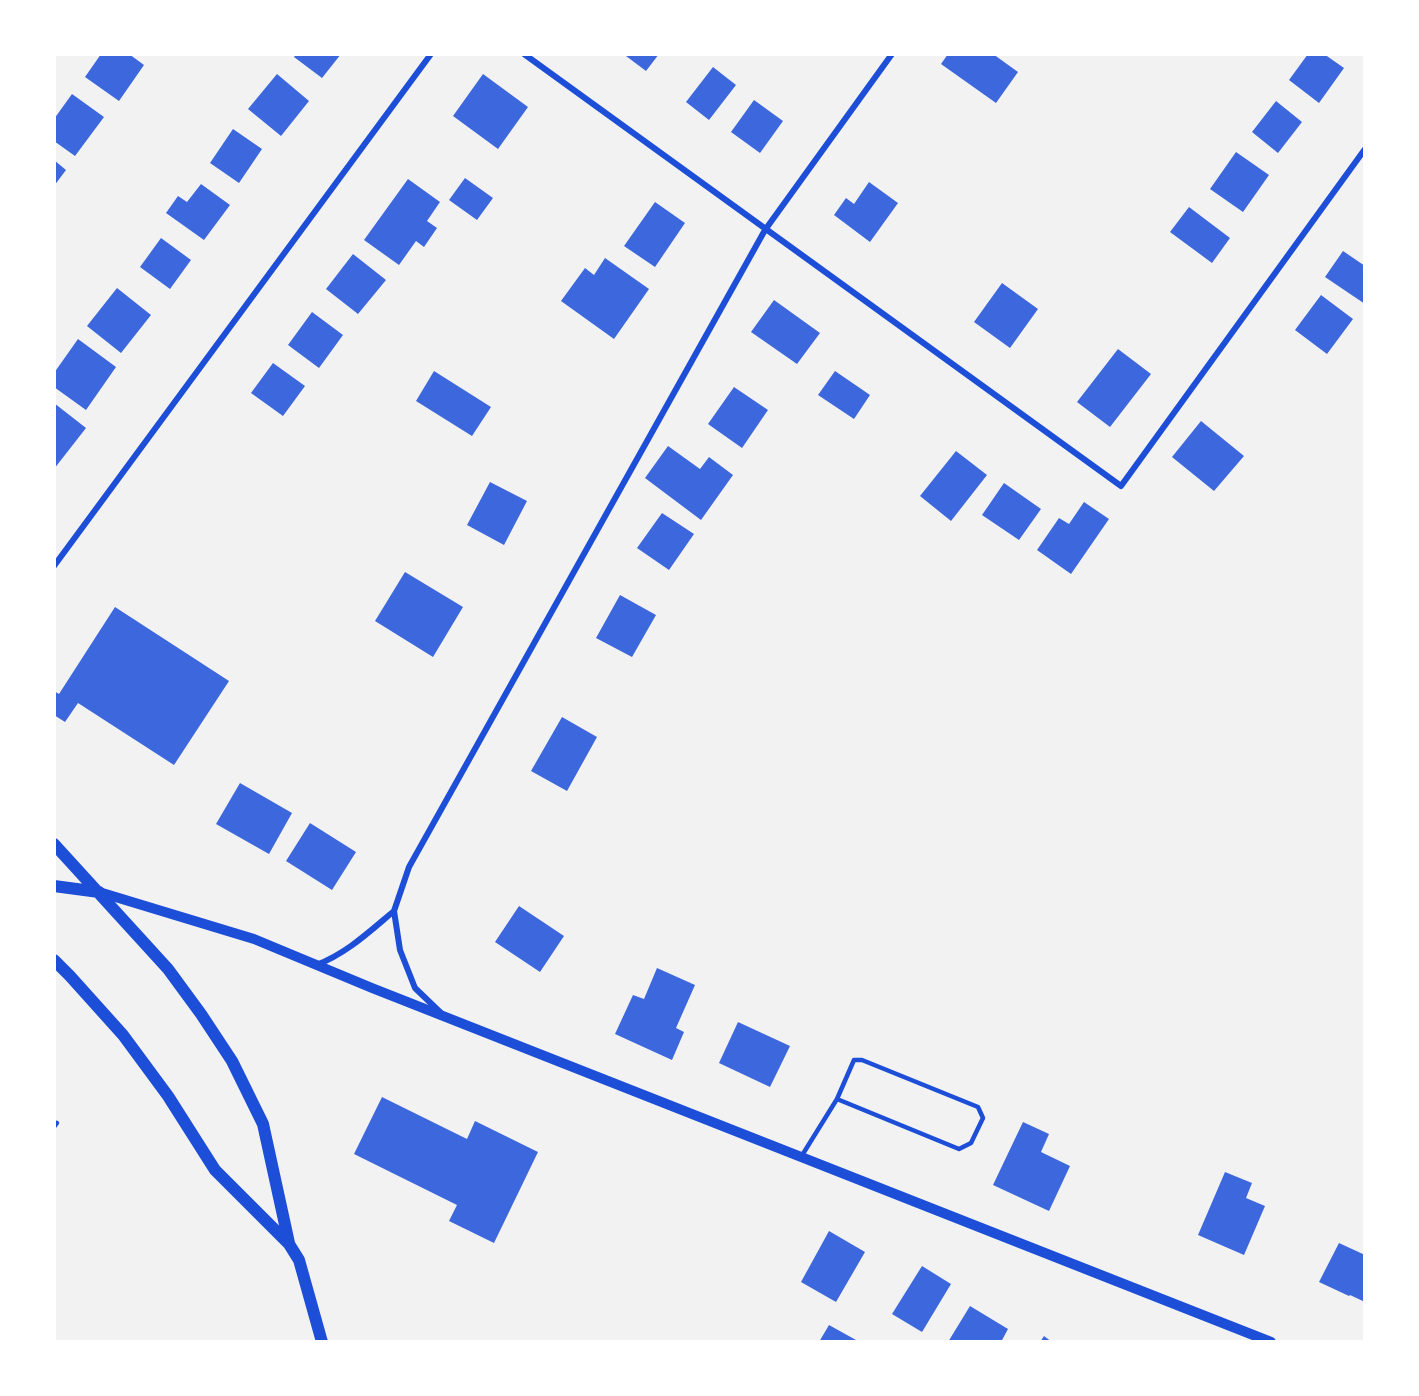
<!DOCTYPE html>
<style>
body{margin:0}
#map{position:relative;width:1419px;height:1396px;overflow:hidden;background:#f2f2f2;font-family:"IBM Plex Sans",sans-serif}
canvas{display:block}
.frame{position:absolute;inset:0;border:56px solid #fff;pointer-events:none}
</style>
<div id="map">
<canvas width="1419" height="1396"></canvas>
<div class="frame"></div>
</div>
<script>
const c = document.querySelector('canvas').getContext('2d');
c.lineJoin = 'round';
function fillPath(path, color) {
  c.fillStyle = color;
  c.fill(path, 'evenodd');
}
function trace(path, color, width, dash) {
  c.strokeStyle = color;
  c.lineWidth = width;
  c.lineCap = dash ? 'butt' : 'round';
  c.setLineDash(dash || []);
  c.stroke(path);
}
const building = new Path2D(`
 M101,54H129L144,65L119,101L85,77Z
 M296,54H341L322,78L294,57Z
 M627,54H659L646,71L626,56Z
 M948,54H993L1018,72L996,103L941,64Z
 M1308,54H1324L1344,68L1319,103L1289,80Z
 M713,67L736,85L709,120L686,102Z
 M277,74L309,101L281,136L248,109Z
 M483,74L528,107L498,149L453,116Z
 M72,94L104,117L75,156L54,141V119Z
 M754,100L783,121L760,153L731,132Z
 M1276,101L1302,122L1278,153L1252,132Z
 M233,129L262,149L239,183L210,163Z
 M1236,152L1269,175L1243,212L1210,189Z
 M54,160L66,170L54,186Z
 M465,178L493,198L477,220L449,200Z
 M408,179L440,202L427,221L437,228L424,247L416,241L399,265L364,240Z
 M869,182L898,203L870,242L834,215L846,198L854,204Z
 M201,184L230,205L204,240L166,213L178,196L187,202Z
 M655,202L685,223L655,267L624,246Z
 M1189,207L1230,238L1212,263L1170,232Z
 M161,238L191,260L170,289L140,267Z
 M1343,251L1365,266V304L1325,277Z
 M353,254L386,280L358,314L326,289Z
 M605,258L649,289L614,339L561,301L585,268L594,275Z
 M1002,283L1038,309L1010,348L974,322Z
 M117,288L151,315L121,353L87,326Z
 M1321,295L1353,319L1327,354L1295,330Z
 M774,300L820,333L797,364L751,332Z
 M312,312L343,335L319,368L288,345Z
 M78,339L116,367L86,410L54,387V373Z
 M1118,349L1151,374L1110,427L1077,402Z
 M273,363L305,386L283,416L251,393Z
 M434,371L491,407L472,436L416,401Z
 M835,371L870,395L854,419L818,395Z
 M734,387L768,410L742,448L708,424Z
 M54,403L86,428L54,469Z
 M1201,421L1244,456L1214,491L1172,457Z
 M668,446L700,469L709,457L733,475L701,520L645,478Z
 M956,451L987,475L951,521L920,496Z
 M490,482L527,501L504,545L467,525Z
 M1004,483L1041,509L1019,540L982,515Z
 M1084,502L1109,519L1071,574L1037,550L1059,518L1069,524Z
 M662,513L694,534L669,570L637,548Z
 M405,572L463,607L433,657L375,621Z
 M620,595L656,615L632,657L596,638Z
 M115,607L229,681L174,765L78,703L65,722L54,715V691L59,694Z
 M562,717L597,737L567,791L531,771Z
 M240,783L292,813L269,854L216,824Z
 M310,823L356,852L332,890L286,861Z
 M519,906L564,936L540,972L495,942Z
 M657,968L695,985L676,1028L684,1032L672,1060L615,1034L633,995L644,999Z
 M738,1022L790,1046L770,1087L719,1063Z
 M382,1097L467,1139L475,1121L538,1152L494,1243L449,1221L457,1205L354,1154Z
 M1023,1122L1049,1134L1041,1152L1070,1166L1049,1211L993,1185Z
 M1225,1172L1252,1183L1246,1198L1265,1206L1244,1255L1198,1235Z
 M829,1231L865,1252L836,1302L801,1282Z
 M1339,1243L1365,1255V1302L1350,1295L1349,1296L1319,1282Z
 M922,1266L951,1284L922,1332L892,1314Z
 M970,1306L1008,1329L1001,1342H948Z
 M829,1325L856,1340L855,1342H819Z
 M1044,1336L1052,1342H1040Z`);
const service = new Path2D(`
 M54,1127L57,1123
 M801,1157L837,1099L854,1060H862L978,1107L983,1118L971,1143L959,1149L837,1099`);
const minor = new Path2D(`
 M524,54L1121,486L1365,149
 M54,566L431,54
 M316,965C346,954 370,931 394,911
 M441,1013L415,988L400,950L394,911L409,867L765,230L892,54`);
const tertiary = new Path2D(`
 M99,892L254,939L372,988L1271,1342`);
const secondary = new Path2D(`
 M54,844L168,969L201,1014L232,1061L263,1124L289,1243
 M54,886L99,892
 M54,960L70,976L123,1035L168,1096L215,1170L289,1244L299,1260L322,1342`);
fillPath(building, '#3d67dc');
trace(service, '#1d4ed8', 4.5);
trace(minor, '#1d4ed8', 6);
trace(tertiary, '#1d4ed8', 10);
trace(secondary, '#1d4ed8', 12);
</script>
